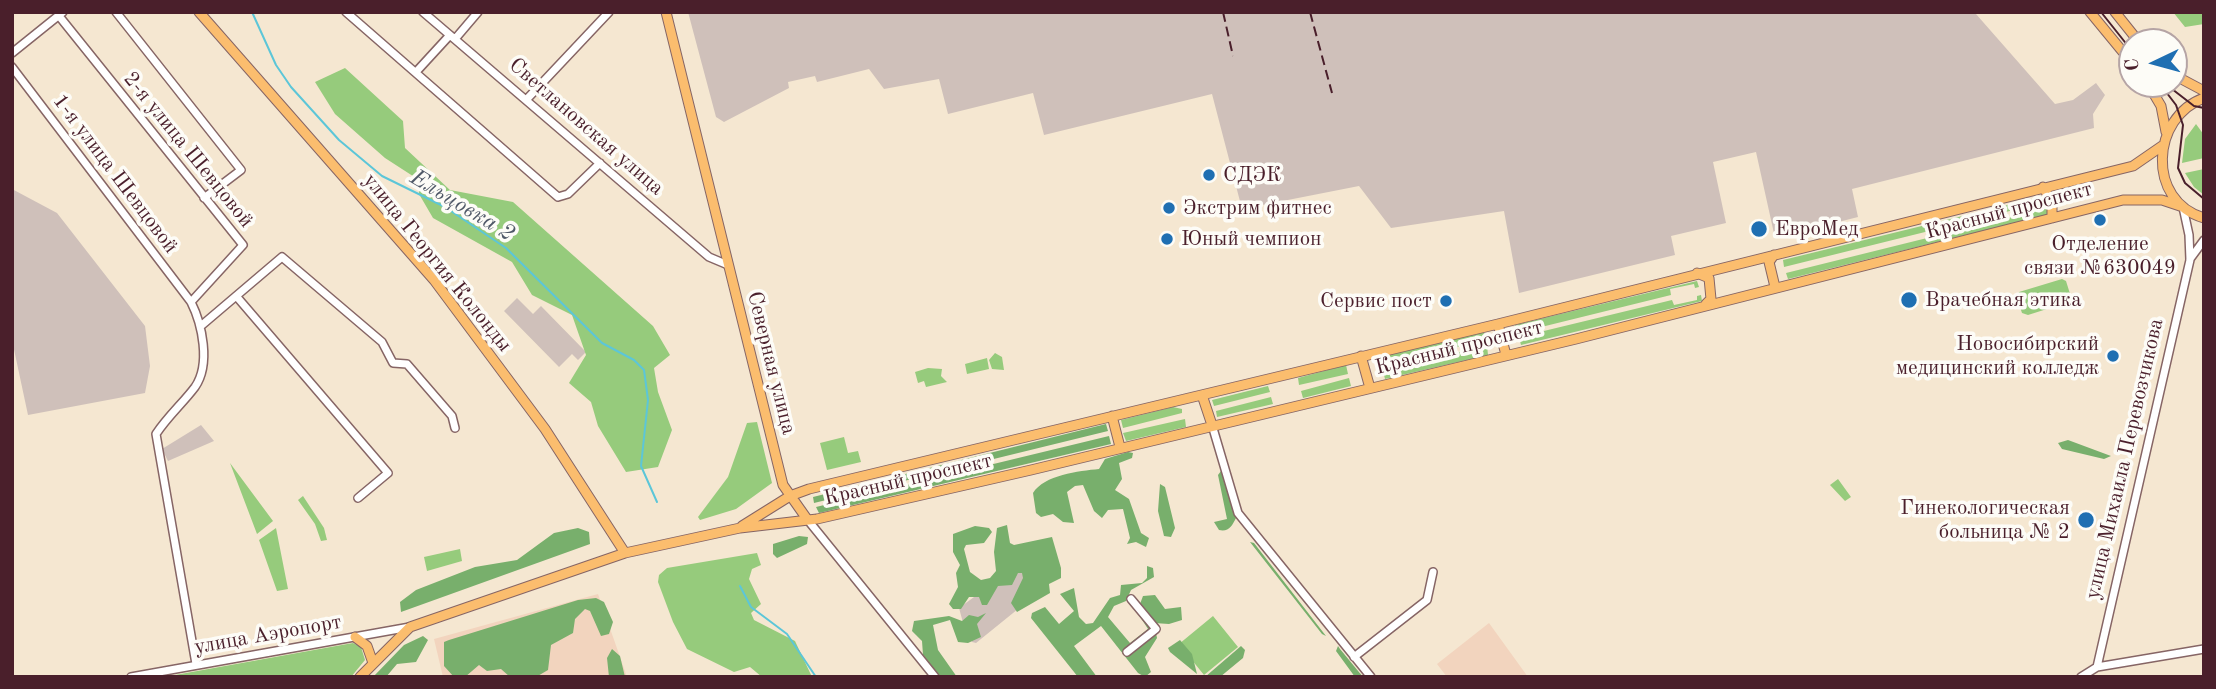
<!DOCTYPE html>
<meta charset="utf-8">
<style>
body{margin:0}
#map{position:relative;width:2216px;height:689px;overflow:hidden;background:#f5e7d1;font-family:"Old Standard TT",serif}
canvas{display:block}
.frame{position:absolute;inset:0;border:14px solid #4a1f2b;pointer-events:none}
.north{position:absolute;left:2118px;top:28px;width:70px;height:70px;box-sizing:border-box;background:#fdfcf7;border:2px solid #b5a4a5;border-radius:50%;rotate:265deg;font-size:19px;font-weight:700;line-height:28px;text-align:center;color:#4a1f2b}
.north::after{content:'';display:block;margin:auto;width:24px;height:32px;background:#1f6fb2;clip-path:polygon(50% 0,100% 100%,50% 72%,0 100%)}
</style>
<div id="map">
<canvas width="2216" height="689"></canvas>
<div class="frame"></div>
<div class="north">С</div>
</div>
<script>
const c = document.querySelector('canvas').getContext('2d');
c.lineJoin = 'round';
function fillPath(path, color) {
  c.fillStyle = color;
  c.fill(path, 'evenodd');
}
function trace(path, color, width, dash) {
  c.strokeStyle = color;
  c.lineWidth = width;
  c.lineCap = dash ? 'butt' : 'round';
  c.setLineDash(dash || []);
  c.stroke(path);
}
function label(font, color, halo, rows, align = 'center') {
  c.font = font + ' "Old Standard TT",serif';
  c.lineWidth = 7;
  c.setLineDash([]);
  c.textBaseline = 'middle';
  c.strokeStyle = halo;
  c.fillStyle = color;
  for (const [text, x, y, turn = 0] of rows) {
    c.save();
    c.translate(x, y);
    c.rotate((+turn || 0) * Math.PI / 180);
    c.textAlign = isNaN(turn) ? turn : align;
    if (halo) c.strokeText(text, 0, 0);
    c.fillText(text, 0, 0);
    c.restore();
  }
}
const built = new Path2D(`
 M598,594L627,677H443L434,639Z
 M1489,623L1528,677H1447L1437,664Z`);
const industrial = new Path2D(`
 M688,12H1978L1976,14L2055,104L2073,100L2096,83L2105,95L2093,114L2094,128L1852,189L1858,217L1775,238L1756,152L1713,162L1726,223L1671,236L1675,255L1519,293L1504,211L1391,228L1359,186L1242,209L1212,94L1044,135L1033,93L948,114L939,79L884,89L869,69L817,82L815,76L788,82L789,88L724,122L716,117Z
 M12,189L57,213L145,326L150,366L145,393L28,415L12,340Z
 M517,298L533,314L541,306L586,352L578,360L572,354L559,367L504,311Z
 M201,425L214,441L168,461L162,449Z
 M1022,562L1034,568L1018,609L976,643L972,642L965,630L959,608Z`);
const green = new Path2D(`
 M2173,12H2204V24L2185,27Z
 M345,68L403,121L405,148L450,190L513,202L653,326L670,355L654,368L658,392L672,430L658,467L626,472L598,426L591,402L569,383L586,355L572,315L532,295L512,262L433,218L419,194V180L385,158L335,114L315,82Z
 M2196,124L2204,135V158L2182,163L2185,139Z
 M2204,169V195L2194,187L2185,173Z
 M2044,196L2046,202L1784,267L1783,260Z
 M2048,208L2050,214L1788,279L1786,273Z
 M2062,279L2066,281L2071,297L2069,302L2028,315L2022,313L2017,298L2019,292Z
 M1697,281L1699,287L1695,288L1694,284L1670,289L1671,295L1517,333L1515,325Z
 M1701,295L1702,301L1521,345L1519,337L1672,300L1674,305L1697,300V296Z
 M1484,332L1486,340L1381,366L1379,357Z
 M1487,345L1488,355L1385,379L1383,371Z
 M995,353L1002,357L1004,370L992,369L989,360Z
 M987,358L989,369L967,374L965,364Z
 M1346,365L1348,374L1299,385L1298,378Z
 M928,368L942,369L941,376L947,382L926,387L924,381L918,383L915,372Z
 M1349,378L1351,386L1303,398L1301,391Z
 M1268,386L1270,392L1214,406L1212,400Z
 M1271,397L1273,404L1217,417L1216,411Z
 M1173,407L1182,409V413L1123,428L1121,420Z
 M1185,419L1186,427L1126,441L1123,433Z
 M757,422L772,483L736,509L700,520L698,517L728,477L747,423Z
 M844,437L848,453L858,451L861,462L827,470L820,443Z
 M230,463L273,521L257,534Z
 M1838,479L1851,497L1845,501L1830,485Z
 M303,496L324,528L327,540L321,541L315,524L298,500Z
 M276,528L288,589L277,591L259,540Z
 M460,549L462,561L427,571L424,557Z
 M757,553L761,565L752,569L749,579L761,604L751,613L754,620L795,641L812,677H762L750,667L734,672L687,649L673,622L658,582L659,575L667,568Z
 M1213,616L1238,647L1204,675L1179,644Z
 M353,643L361,647L365,660L351,677H164Z`);
const forest = new Path2D(`
 M1106,424L1108,431L814,503L813,497Z
 M1109,436L1111,444L819,513L816,507Z
 M2068,440L2111,456L2104,459L2062,449L2058,443Z
 M1128,452L1133,453L1132,458L1119,463L1122,479L1115,490L1129,499L1141,533L1149,538L1146,547L1136,542L1127,544L1130,538L1123,509L1108,510L1102,518L1094,511L1083,485L1075,486L1067,492L1074,523L1063,522L1053,514L1041,517L1036,513L1033,493C1044,475 1079,471 1099,469L1105,459Z
 M1221,471L1236,518C1232,526 1229,532 1219,530L1214,522L1227,519L1218,475Z
 M1160,484L1165,487L1175,528L1171,537L1164,536L1158,511Z
 M1007,525L1010,543L1014,545L1052,537L1061,568V578L1049,584L1050,593L1017,612L1011,603L1023,578L1022,573H1018L1012,585L998,586L987,605H982L979,597H969L961,609H953L949,604L958,587L956,573L960,565L953,552V534L975,526L989,528L992,532L984,543L966,545L964,549L970,572L981,580L990,578L996,571L994,552L997,528Z
 M578,528L589,532L590,544L401,612L400,602L416,590L475,567L517,560L554,533Z
 M799,536L808,537L807,544L777,558L773,554V544Z
 M1250,542L1254,543L1326,636L1322,634Z
 M1147,566L1153,568L1154,577L1131,590L1126,601L1114,606L1108,617L1130,643L1148,629L1137,612L1143,596L1155,595L1165,609L1181,607L1182,620L1169,624L1154,623L1157,638L1145,657L1151,672L1145,677L1138,673L1101,626L1074,646L1097,677H1078L1031,618L1032,613L1045,607L1059,624L1074,611L1060,594L1074,588L1079,617L1086,624L1093,623L1110,598L1120,595L1121,585L1142,583L1147,578Z
 M596,598L604,602L613,622L609,634L601,636L590,611L585,609L575,619L573,633L551,645L548,670L536,677H510L501,669L487,671L479,665L465,677H454L444,666V642L449,640L578,600Z
 M986,613L977,624L981,637L968,643L958,642L950,620L933,625L938,650L957,677H940L923,655L922,641L912,631L914,621L949,616L962,621L969,615L978,617Z
 M423,636L428,640L416,662L397,664L386,677H373L404,645Z
 M1180,640L1192,654L1197,674L1170,652L1168,648Z
 M1241,646L1245,650L1243,658L1220,677H1205Z
 M1338,646L1340,649L1363,677H1355L1336,651Z
 M612,649L620,656L625,677H609L607,658Z`);
const stream = new Path2D(`
 M252,12L276,65L291,87L339,140L382,176L445,207L506,248L602,343L634,360L644,370L648,400L641,466L657,502
 M740,586L751,607L787,634L816,677`);
const minor = new Path2D(`
 M116,12L241,170L204,198
 M346,12L558,197L568,194L600,163
 M423,12L709,257L728,265
 M59,16L243,245L191,302
 M455,39L478,12
 M12,53L63,12
 M12,67L191,302C202,324 211,364 195,387C183,403 168,416 156,434L196,664
 M416,72L450,35
 M527,99L609,12
 M2190,259L2204,240
 M237,297L388,473L358,498
 M202,325L282,257L382,342L393,363L407,364L452,416L455,428
 M1212,425L1238,513L1371,677
 M807,519L935,677
 M1127,652L1156,629L1131,599
 M1354,657L1427,600L1433,572
 M2097,667L2190,260L2189,235L2183,207
 M131,677L410,627
 M2081,677L2097,667L2204,649`);
const major = new Path2D(`
 M199,12L434,280L545,429L625,553
 M666,12L783,485L807,519
 M2090,12L2132,63
 M2115,12L2139,42
 M2174,75L2204,91
 M2148,84L2161,106L2166,132
 M2204,98C2151,117 2146,201 2204,218
 M2043,187L2052,202V218
 M1774,255L1769,262L1775,287
 M1697,273L1709,278L1711,299L1706,304
 M1498,324L1506,355
 M1361,356L1370,388
 M1202,395L1212,425
 M1112,416L1120,447
 M742,526L790,496L809,489L1498,324L2133,166L2162,146
 M355,637L367,646L373,663
 M360,677L410,627L625,553L740,528L817,519L1031,470L1576,339L2123,200H2162L2183,207`);
const tram = new Path2D(`
 M2101,12L2132,51
 M2160,84L2176,105L2183,125L2178,168L2185,183L2204,199
 M2172,89L2194,106L2204,108`);
const rail = new Path2D(`
 M1223,12L1233,56
 M1310,12L1332,93`);
const markers = [
 [1209,175,7,"#1f6fb2"],
 [1169,208,7,"#1f6fb2"],
 [2100,220,7,"#1f6fb2"],
 [1759,229,9,"#1f6fb2"],
 [1167,239,7,"#1f6fb2"],
 [1909,300,9,"#1f6fb2"],
 [1446,301,7,"#1f6fb2"],
 [2113,356,7,"#1f6fb2"],
 [2086,520,9,"#1f6fb2"]
];
const streetNames = [
 ["Светлановская улица",586,127,41],
 ["2-я улица Шевцовой",188,150,51],
 ["1-я улица Шевцовой",115,174,53],
 ["Красный проспект",2009,211,-15],
 ["улица Георгия Колонды",437,263,51],
 ["Красный проспект",1459,348,-14],
 ["Северная улица",771,363,76],
 ["улица Михаила Перевозчикова",2125,459,-77],
 ["Красный проспект",908,480,-13],
 ["улица Аэропорт",268,635,-10]
];
const poiNames = [
 ["СДЭК",1223,175],
 ["Экстрим фитнес",1183,208],
 ["ЕвроМед",1775,229],
 ["Юный чемпион",1181,239],
 ["Отделение",2100,244,"center"],
 ["связи №630049",2100,268,"center"],
 ["Врачебная этика",1925,300],
 ["Сервис пост",1432,301,"right"],
 ["Новосибирский",2099,344,"right"],
 ["медицинский колледж",2099,368,"right"],
 ["Гинекологическая",2070,508,"right"],
 ["больница № 2",2070,532,"right"]
];
const waterNames = [
 ["Ельцовка 2",462,206,31]
];
fillPath(built, '#f2d4be');
fillPath(industrial, '#cfc0ba');
fillPath(green, '#96cb7c');
fillPath(forest, '#78af6c');
trace(stream, '#5cc6d8', 2);
trace(minor, '#866565', 10);
trace(major, '#866565', 11);
trace(minor, '#fff', 7);
trace(major, '#fbbd6e', 9);
trace(tram, '#4a1f2b', 2);
trace(rail, '#4a1f2b', 2, [10, 5]);
for (const [x, y, r, color] of markers) {
  const dot = new Path2D();
  dot.arc(x, y, r, 0, 2 * Math.PI);
  c.fillStyle = color;
  c.fill(dot);
  trace(dot, '#fdfcf7', 2.5);
}
label('21px', '#4a1f2b', '#fdfcf7', streetNames);
label('21px', '#4a1f2b', '#fdfcf7', poiNames, 'left');
label('italic 23px', '#505968', '#fdfcf7', waterNames);
</script>
